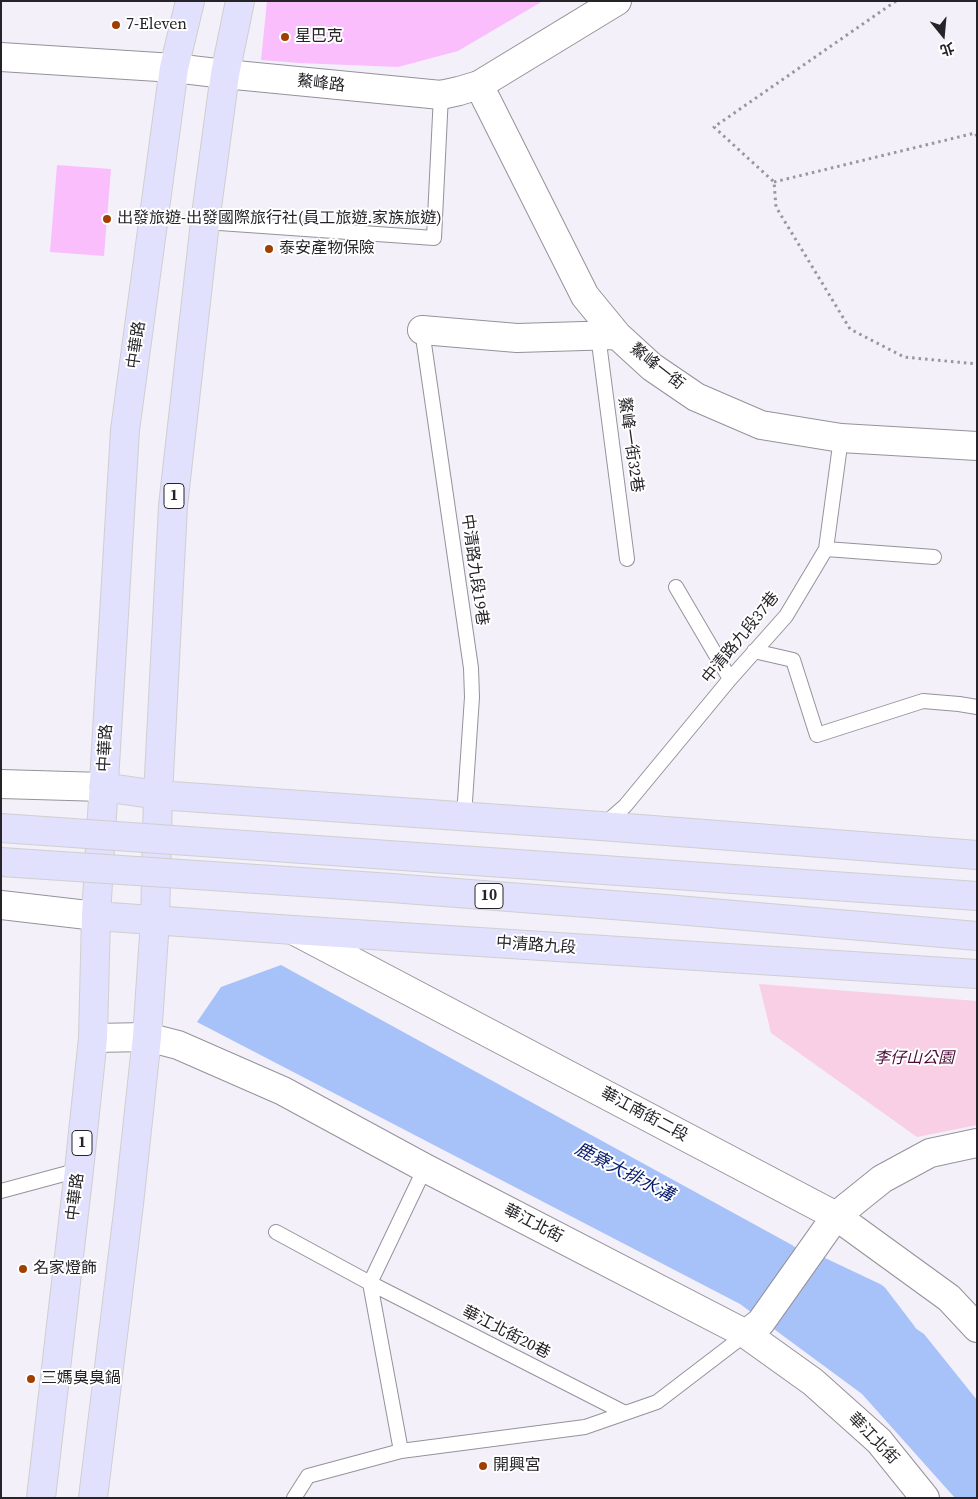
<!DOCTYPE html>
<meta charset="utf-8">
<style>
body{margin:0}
#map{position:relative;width:978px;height:1499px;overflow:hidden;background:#f3f0f9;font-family:"Source Serif 4","Noto Sans TC",serif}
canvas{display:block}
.frame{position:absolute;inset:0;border:2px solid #262428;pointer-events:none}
.north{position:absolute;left:918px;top:10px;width:50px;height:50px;-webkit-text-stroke:4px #fff;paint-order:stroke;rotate:163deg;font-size:14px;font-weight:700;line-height:20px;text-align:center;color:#262428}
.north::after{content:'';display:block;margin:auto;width:18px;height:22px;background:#262428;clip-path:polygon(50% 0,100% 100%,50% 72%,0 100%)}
</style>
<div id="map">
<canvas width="978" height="1499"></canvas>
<div class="frame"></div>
<div class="north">北</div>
</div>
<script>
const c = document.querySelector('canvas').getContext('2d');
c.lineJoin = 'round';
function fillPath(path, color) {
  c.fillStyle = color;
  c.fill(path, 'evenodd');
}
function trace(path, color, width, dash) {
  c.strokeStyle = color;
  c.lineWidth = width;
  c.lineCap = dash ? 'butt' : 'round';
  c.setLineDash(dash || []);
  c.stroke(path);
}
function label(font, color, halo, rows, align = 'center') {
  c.font = font + ' "Source Serif 4","Noto Sans TC",serif';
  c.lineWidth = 4;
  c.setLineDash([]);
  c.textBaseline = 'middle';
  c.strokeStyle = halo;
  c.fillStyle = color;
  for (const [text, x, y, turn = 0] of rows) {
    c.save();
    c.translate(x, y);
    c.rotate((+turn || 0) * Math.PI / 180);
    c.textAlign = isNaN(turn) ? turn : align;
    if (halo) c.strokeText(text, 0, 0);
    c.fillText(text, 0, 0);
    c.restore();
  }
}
const green = new Path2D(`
 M759,984L977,1001V1125L917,1137L771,1033Z`);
const water = new Path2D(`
 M281,965L792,1245L924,1334L977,1400V1498H955L862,1394L740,1304L197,1022L221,987Z`);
const canal = new Path2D(`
 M820,1270L875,1296L904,1334`);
const building = new Path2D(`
 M267,1H543L458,51L398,67L299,63L261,60Z
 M57,165L111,169L104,256L50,252Z`);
const path = new Path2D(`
 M896,1L714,127L774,182L776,207L850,329L904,357L977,364
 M774,182L975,133L977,136`);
const service = new Path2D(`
 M205,222L434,238L441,95
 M422,330L471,668L472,697L464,816
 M598,335L627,559
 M826,549L934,557
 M676,587L730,679
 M754,651L793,660L817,735L923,701L959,704L977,707
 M602,826L625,806L730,679L786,616L826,549L841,438
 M1,1191L79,1170
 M276,1232L370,1283L625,1413
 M401,1451L370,1283L425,1168
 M294,1498L308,1476L401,1451L585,1427L657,1402L746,1334`);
const minor = new Path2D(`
 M479,85L585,296L617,335L652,367L696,397L761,425L841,438L977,446
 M422,330L517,338L617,335
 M293,930L836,1216L949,1298L977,1328
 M93,1038L147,1037L178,1045L283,1091L425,1168L746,1334L813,1382L879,1441L925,1498
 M746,1334L761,1322L836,1216L882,1179L930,1153L977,1143`);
const tertiary = new Path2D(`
 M1,57L174,68L225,74L441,95L459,91L479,85L617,1
 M1,784L103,787
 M1,905L96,916`);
const primary = new Path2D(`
 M103,787L158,795L601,826L977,855
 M96,916L293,930L977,974
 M41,1498L79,1170L93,1038L96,916L125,430L174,68L190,1
 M93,1498L129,1204L147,1037L155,921L158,795L173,506L205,222L225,74L240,1`);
const primaryBridge = new Path2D(`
 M1,828L977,896
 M1,862L392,888L665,909L977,936`);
const markers = [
 [116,25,5,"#a13f00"],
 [285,37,5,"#a13f00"],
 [107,219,5,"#a13f00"],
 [269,249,5,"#a13f00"],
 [23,1269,5,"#a13f00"],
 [31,1379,5,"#a13f00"],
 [483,1466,5,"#a13f00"]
];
const shields = [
 [174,496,20],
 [489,896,28],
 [82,1143,20]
];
const shieldNames = [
 ["1",174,496],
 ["10",489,896],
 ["1",82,1143]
];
const poiNames = [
 ["7-Eleven",126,25],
 ["星巴克",295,37],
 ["出發旅遊-出發國際旅行社(員工旅遊.家族旅遊)",117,219],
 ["泰安產物保險",279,249],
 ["名家燈飾",33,1269],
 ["三媽臭臭鍋",41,1379],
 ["開興宮",493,1466]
];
const streetNames = [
 ["鰲峰路",321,84,6],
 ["中華路",137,345,-82],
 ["鰲峰一街",657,367,38],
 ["鰲峰一街32巷",630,445,82],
 ["中清路九段19巷",474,570,82],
 ["中清路九段37巷",741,638,-51],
 ["中華路",106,748,-87],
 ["中清路九段",536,946,4],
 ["華江南街二段",644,1115,28],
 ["中華路",76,1197,-83],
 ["華江北街",533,1224,27],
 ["華江北街20巷",506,1333,27],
 ["華江北街",873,1439,46]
];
const parkNames = [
 ["李仔山公園",914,1059]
];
const waterNames = [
 ["鹿寮大排水溝",624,1173,27]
];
fillPath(green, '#f8cfe5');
fillPath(water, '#a7c1f9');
trace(canal, '#a7c1f9', 26);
fillPath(building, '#fabefd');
trace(service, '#95929a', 16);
trace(minor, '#95929a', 30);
trace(tertiary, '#95929a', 30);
trace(primary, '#cfcfd0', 30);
trace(path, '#99969d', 3, [2.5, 4]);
trace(service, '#fff', 14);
trace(minor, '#fff', 28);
trace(tertiary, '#fff', 28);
trace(primary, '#e1e0fd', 28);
trace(primaryBridge, '#cfcfd0', 30, []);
trace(primaryBridge, '#e1e0fd', 28);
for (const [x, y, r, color] of markers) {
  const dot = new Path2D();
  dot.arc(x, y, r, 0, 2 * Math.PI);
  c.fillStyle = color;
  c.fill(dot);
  trace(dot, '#fff', 2);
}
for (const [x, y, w] of shields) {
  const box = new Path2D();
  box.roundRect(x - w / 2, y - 12.5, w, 25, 4);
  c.fillStyle = '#fff';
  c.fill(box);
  trace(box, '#262428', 1);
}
label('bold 15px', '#262428', null, shieldNames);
label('16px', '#262428', '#fff', poiNames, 'left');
label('16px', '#262428', '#fff', streetNames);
label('italic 16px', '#4c0836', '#fff', parkNames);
label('italic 18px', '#091d6b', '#fff', waterNames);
</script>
